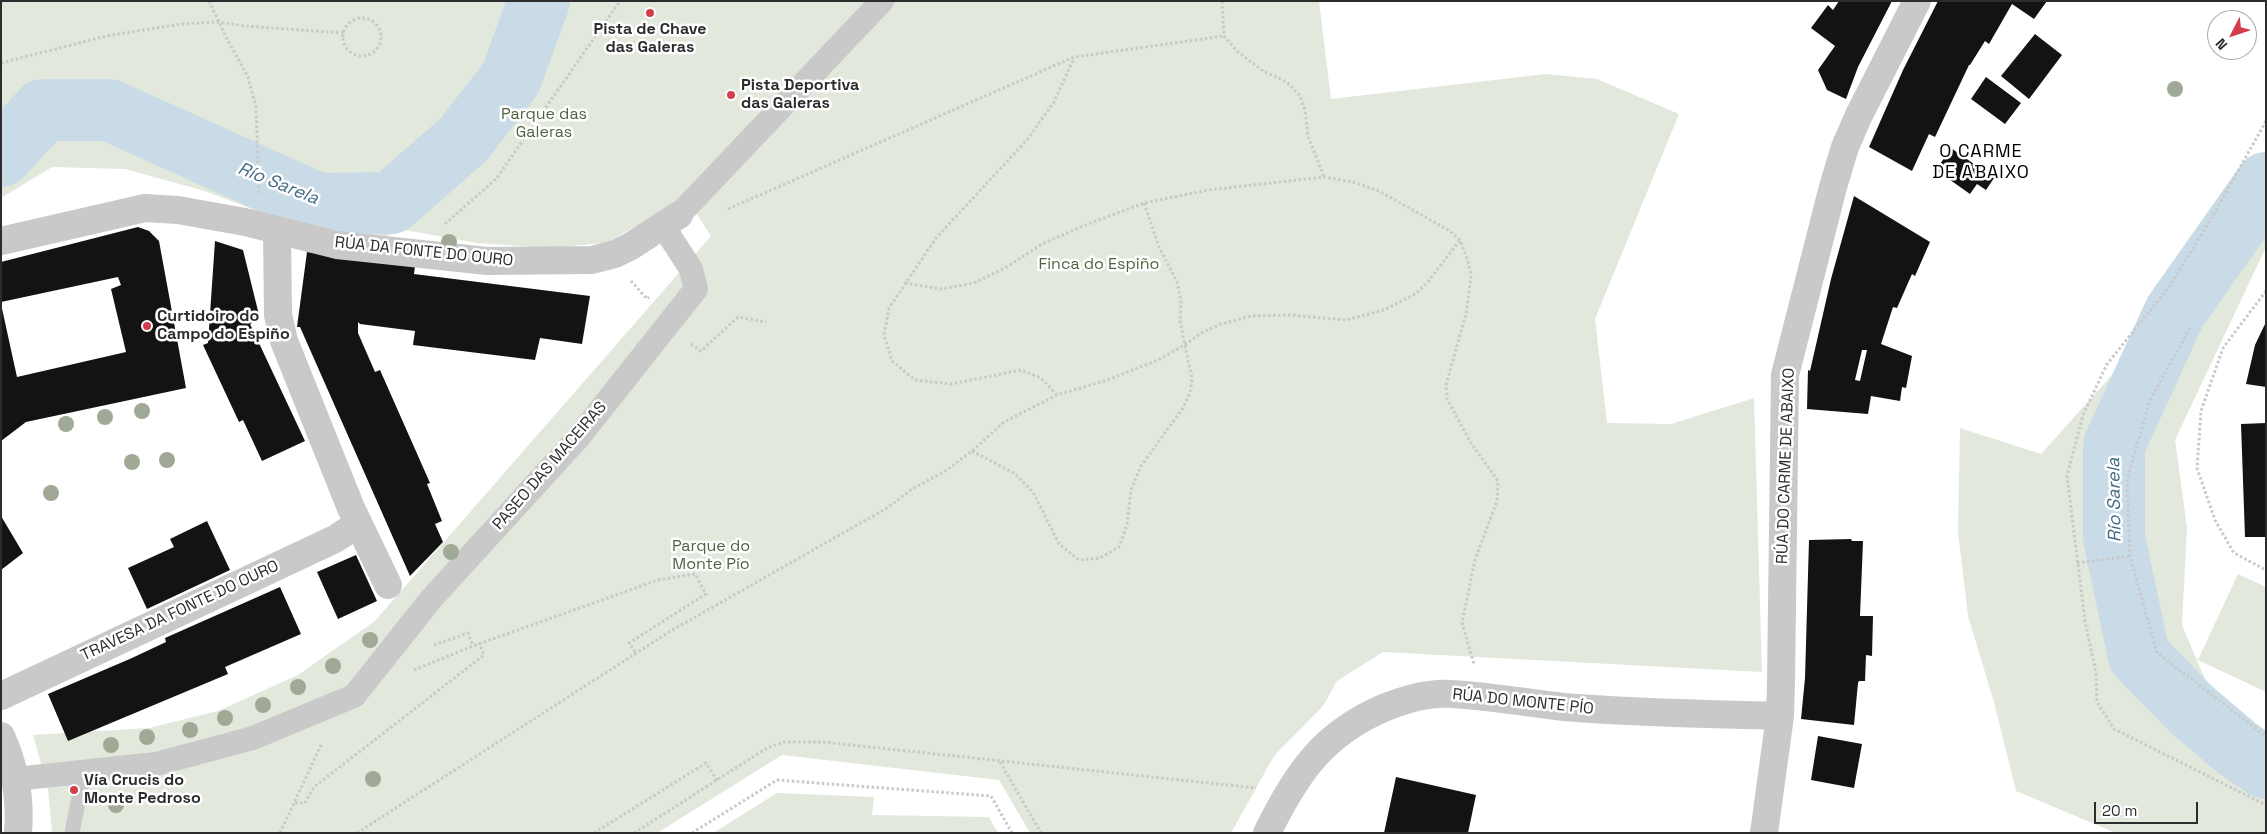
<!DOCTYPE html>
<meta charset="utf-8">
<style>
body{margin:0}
#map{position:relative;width:2267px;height:834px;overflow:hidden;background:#fff;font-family:"Space Grotesk",sans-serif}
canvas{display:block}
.frame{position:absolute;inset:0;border:2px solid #2c2c2c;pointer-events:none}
.north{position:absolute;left:2207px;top:10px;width:50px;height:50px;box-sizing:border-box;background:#fff;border:1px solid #ababab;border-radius:50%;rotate:229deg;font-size:14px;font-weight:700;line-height:20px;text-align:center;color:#2c2c2c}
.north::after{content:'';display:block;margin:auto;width:18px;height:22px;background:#d23f4b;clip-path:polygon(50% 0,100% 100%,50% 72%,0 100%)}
.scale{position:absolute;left:2094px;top:802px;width:104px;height:22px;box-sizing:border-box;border:2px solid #2c2c2c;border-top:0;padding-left:6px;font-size:15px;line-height:18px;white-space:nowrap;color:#2c2c2c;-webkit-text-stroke:4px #fff;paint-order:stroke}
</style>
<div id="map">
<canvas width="2267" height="834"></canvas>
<div class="frame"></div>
<div class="north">N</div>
<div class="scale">20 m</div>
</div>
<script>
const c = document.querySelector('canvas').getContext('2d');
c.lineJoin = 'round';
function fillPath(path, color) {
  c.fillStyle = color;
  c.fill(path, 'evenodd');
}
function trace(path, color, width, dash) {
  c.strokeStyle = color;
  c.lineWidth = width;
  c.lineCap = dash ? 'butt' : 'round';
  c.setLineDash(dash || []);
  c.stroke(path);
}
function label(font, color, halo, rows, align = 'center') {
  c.font = font + ' "Space Grotesk",sans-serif';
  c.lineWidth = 5;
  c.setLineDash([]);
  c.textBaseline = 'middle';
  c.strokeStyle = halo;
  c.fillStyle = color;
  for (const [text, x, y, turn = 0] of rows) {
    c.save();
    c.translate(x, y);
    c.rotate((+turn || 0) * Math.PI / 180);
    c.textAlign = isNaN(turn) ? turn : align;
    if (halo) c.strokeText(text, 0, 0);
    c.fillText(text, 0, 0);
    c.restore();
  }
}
const green = new Path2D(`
 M1,1H1319L1331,99L1546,74L1597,79L1679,114L1595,319L1607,423L1671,424L1754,398L1762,672L1383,652L1337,681L1323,706L1274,756L1231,833H1030L999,780L782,755L657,833H52L48,789L33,735L149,728L218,711L298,675L375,621L711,236L696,213L653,216L606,243L549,248L477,243L405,230L380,238L291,224L205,191L125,169L52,167L1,198Z
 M2266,217V247L2175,440L2187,528L2182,625L2213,698L2266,743V833H2116L2016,791L1994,702L1968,616L1958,532L1960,428L2041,454L2253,218Z
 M2238,574L2266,587V692L2198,660Z
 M777,793L874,797L872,815L989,817L998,833H713Z`);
const river = new Path2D(`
 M1,156L43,110H109L318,204L391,203L464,139L511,78L539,1
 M2266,183L2175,312L2114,445V538L2139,656L2192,710L2238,749L2266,768`);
const building = new Path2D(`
 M1839,1H1892L1858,67L1846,99L1827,90L1818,70L1835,46L1811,28L1828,5L1833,10Z
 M1938,1H2047L2034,19L2012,4L1989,44L1985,41L1970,65H1969L1935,137L1929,134L1912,171L1869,147L1903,70Z
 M2035,34L2062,55L2029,99L2001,76Z
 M1986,77L2021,103L2005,124L1971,99Z
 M1951,148L1994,178L1986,190L1977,184L1970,194L1936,170Z
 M1854,196L1930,242L1915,276L1912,274L1897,308L1893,307L1881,344L1912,356L1906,388L1902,387L1900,401L1871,396L1868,414L1807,409L1808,370L1810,371L1831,279ZM1862,350H1867L1860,381L1855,380Z
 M138,227L149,231L159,241L186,388L26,422L1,441V304L17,377L126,352L111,289L121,285L118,277L1,302V262Z
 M215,241L243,250L260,319L250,324L305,441L262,461L243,420L239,422L203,345L208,343Z
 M307,252L415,266L414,274L590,296L582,344L540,338L535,360L413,345L415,331L360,324L358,322V333L375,372L380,370L430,483L427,484L442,521L435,524L443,542L410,576L300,327H297Z
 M2266,322V387L2246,384L2255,345Z
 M2266,423V537H2245L2241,424Z
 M1,516L23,553L1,570Z
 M207,521L230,570L147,609L128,568L174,547L170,539Z
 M1851,539L1852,541H1863L1860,616H1873L1872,656L1866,655L1865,681H1859L1858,683L1854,725L1801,719L1805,678L1809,540Z
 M356,555L377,601L338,619L317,572Z
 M280,587L301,634L225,667L228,674L68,741L48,694L132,658L166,642L165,638Z
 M1818,736L1862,744L1854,788L1811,780Z
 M1396,777L1476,795L1468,833H1384Z`);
const path = new Path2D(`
 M209,1L227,39L248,77L256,107L259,193
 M1222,1L1224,36L1239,53L1263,71L1287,82L1300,96L1305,110L1308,136L1324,177
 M343 37a19 19 0 1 1 38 0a19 19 0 1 1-38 0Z
 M1,63L106,36L181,24L218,22L244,26L344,33
 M2266,121L2215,212L2170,286L2107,364L2083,415L2067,476L2085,621L2096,673L2097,702L2114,729L2266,805
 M728,209L1074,57L1224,36
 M445,224L496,179L620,1
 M631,281L647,299L649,297
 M905,283L941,289L974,283L1005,268L1042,244L1083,226L1144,203L1208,190L1324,177L1353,182L1379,191L1450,231L1460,240L1468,261L1471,276L1466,314L1446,385L1447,399L1471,443L1498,481L1497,501L1475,560L1462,623L1474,664
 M2266,291L2223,348L2201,411L2197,468L2215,520L2234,553L2266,570
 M2190,328L2150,400L2127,480L2130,556L2157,653L2266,736
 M691,344L701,351L738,317L766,322
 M1057,395L1041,378L1021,370L951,384L915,380L892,361L884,335L889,308L936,238L1027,140L1054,102L1074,58
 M972,451L1014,473L1033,492L1059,544L1079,560L1100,558L1119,547L1127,525L1131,490L1141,466L1183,408L1190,393L1192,379L1180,321L1181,300L1177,282L1159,247L1144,203
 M2077,563L2130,556
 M434,645L468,633L473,646
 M414,670L473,646L658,580L695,574L706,594L629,643L636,653
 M1000,762L1041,833
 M295,803H305L314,787L484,655L479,643
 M280,833L322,743
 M357,833L669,632L887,508L912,489L947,470L972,451L1004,422L1057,395L1107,380L1158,360L1186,344L1203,332L1221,324L1251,316L1289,315L1346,320L1384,310L1415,294L1428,282L1460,240
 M594,833L706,763L717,780
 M634,833L767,748L784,742H823L1256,788
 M692,833L777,780L991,796L1012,833`);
const service = new Path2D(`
 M72,833L84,772`);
const pedestrian = new Path2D(`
 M679,215L882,1
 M16,779L156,764L253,738L354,696L432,598L578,438L696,289L691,269L663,226`);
const minor = new Path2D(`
 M277,231L278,315L284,341L351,508L388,585
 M1,241L145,208L178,210L245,222L337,245L487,261L592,260L615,254L631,246L679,215
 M1,696L335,539L358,524
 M1,736C15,767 21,799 18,833
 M1267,833C1296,774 1323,733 1386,707C1406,699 1430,692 1452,694C1489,696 1527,703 1564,707C1636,713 1708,714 1780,716
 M1764,833L1780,716L1781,683L1785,375L1833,187L1845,147L1859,115L1917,1`);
const trees = [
 [2175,89],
 [449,242],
 [142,411],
 [105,417],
 [66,424],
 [167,460],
 [132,462],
 [51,493],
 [451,552],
 [370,640],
 [333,666],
 [298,687],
 [263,705],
 [225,718],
 [190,730],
 [147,737],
 [111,745],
 [373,779],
 [116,805]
];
const markers = [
 [650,13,5,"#d23f4b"],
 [731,95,5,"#d23f4b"],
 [147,326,5,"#d23f4b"],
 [74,790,5,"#d23f4b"]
];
const poiNames = [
 ["Pista de Chave",650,30,"center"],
 ["das Galeras",650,48,"center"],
 ["Pista Deportiva",741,86],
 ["das Galeras",741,104],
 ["Curtidoiro do",157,317],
 ["Campo do Espiño",157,335],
 ["Vía Crucis do",84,781],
 ["Monte Pedroso",84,799]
];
const parkNames = [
 ["Parque das",544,115],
 ["Galeras",544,133],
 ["Finca do Espiño",1099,265],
 ["Parque do",711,547],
 ["Monte Pío",711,565]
];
const streetNames = [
 ["RÚA DA FONTE DO OURO",424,252,6],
 ["PASEO DAS MACEIRAS",550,466,-49],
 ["RÚA DO CARME DE ABAIXO",1786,466,-88],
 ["TRAVESA DA FONTE DO OURO",180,611,-25],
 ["RÚA DO MONTE PÍO",1523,702,6]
];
const neighbourhoodNames = [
 ["O CARME",1981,152],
 ["DE ABAIXO",1981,173]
];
const waterNames = [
 ["Río Sarela",278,184,22],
 ["Río Sarela",2115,500,-91]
];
fillPath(green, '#e2e8db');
trace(river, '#c8dbe7', 62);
fillPath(building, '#131313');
trace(path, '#c9c9c9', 3, [2.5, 2.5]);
trace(service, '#c9c9c9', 15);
trace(pedestrian, '#c9c9c9', 24);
trace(minor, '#c9c9c9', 28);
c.fillStyle = '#9fa995';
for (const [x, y] of trees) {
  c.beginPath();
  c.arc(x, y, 8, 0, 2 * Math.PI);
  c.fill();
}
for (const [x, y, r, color] of markers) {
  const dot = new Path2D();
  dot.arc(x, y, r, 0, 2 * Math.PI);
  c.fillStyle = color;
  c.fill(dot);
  trace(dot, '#fff', 2);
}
label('bold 16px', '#2c2c2c', '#fff', poiNames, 'left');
label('16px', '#50633e', '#fff', parkNames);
label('16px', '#2c2c2c', '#fff', streetNames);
c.letterSpacing = '1px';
label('18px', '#000', '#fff', neighbourhoodNames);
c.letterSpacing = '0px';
label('italic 18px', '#436c85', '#fff', waterNames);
</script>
